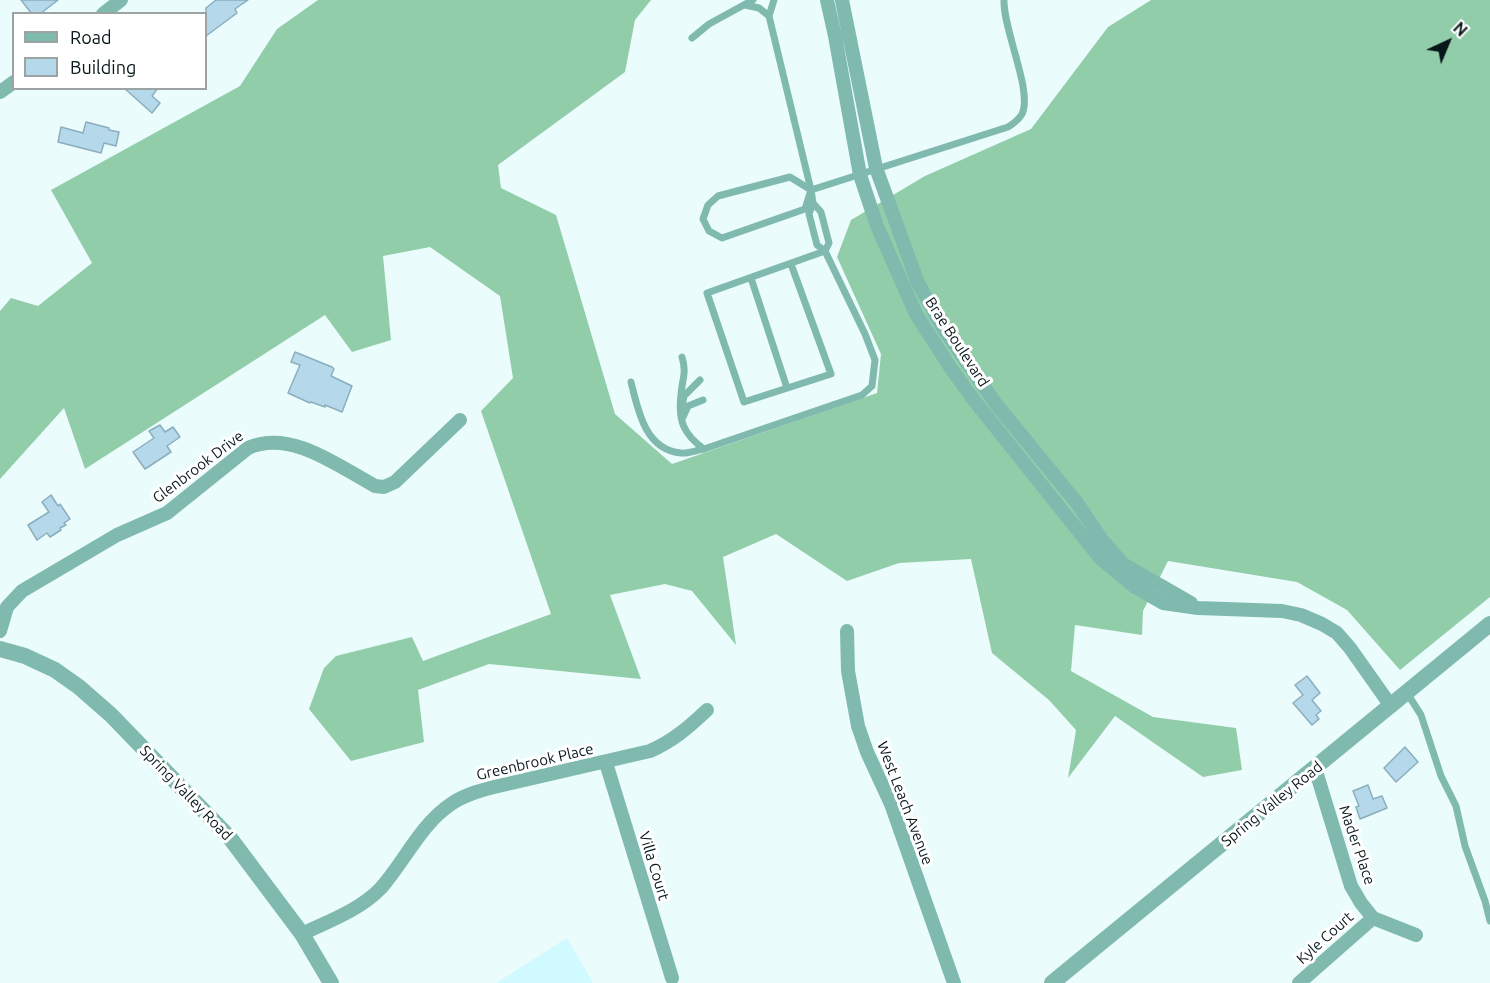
<!DOCTYPE html>
<style>
body{margin:0}
#map{position:relative;width:1490px;height:983px;overflow:hidden;background:#ebfcfd;font-family:Ubuntu,sans-serif}
canvas{display:block}
.legend{position:absolute;left:12px;top:12px;width:195px;height:78px;box-sizing:border-box;background:#fff;border:2px solid #9ca3a3;margin:0;padding:8px 10px;list-style:none;font-size:18px;color:#08181a}
.legend li{display:flex;align-items:center;gap:12px;height:30px}
.legend b{width:30px;border:2px solid #9ca3a3}
.north{position:absolute;left:1418px;top:12px;width:60px;height:60px;-webkit-text-stroke:4px #fff;paint-order:stroke;rotate:44deg;font-size:16px;font-weight:700;line-height:24px;text-align:center;color:#08181a}
.north::after{content:'';display:block;margin:auto;width:21px;height:27px;background:#08181a;clip-path:polygon(50% 0,100% 100%,50% 72%,0 100%)}
</style>
<div id="map">
<canvas width="1490" height="983"></canvas>
<ul class="legend">
<li><b style="height:8px;background:#80baaf"></b>Road</li>
<li><b style="height:16px;background:#b5d9ea"></b>Building</li>
</ul>
<div class="north">N</div>
</div>
<script>
const c = document.querySelector('canvas').getContext('2d');
c.lineJoin = 'round';
function fillPath(path, color) {
  c.fillStyle = color;
  c.fill(path, 'evenodd');
}
function trace(path, color, width, dash) {
  c.strokeStyle = color;
  c.lineWidth = width;
  c.lineCap = dash ? 'butt' : 'round';
  c.setLineDash(dash || []);
  c.stroke(path);
}
function label(font, color, halo, rows, align = 'center') {
  c.font = font + ' Ubuntu,sans-serif';
  c.lineWidth = 6;
  c.setLineDash([]);
  c.textBaseline = 'middle';
  c.strokeStyle = halo;
  c.fillStyle = color;
  for (const [text, x, y, turn = 0] of rows) {
    c.save();
    c.translate(x, y);
    c.rotate((+turn || 0) * Math.PI / 180);
    c.textAlign = isNaN(turn) ? turn : align;
    if (halo) c.strokeText(text, 0, 0);
    c.fillText(text, 0, 0);
    c.restore();
  }
}
const built = new Path2D(`
 M567,938L593,983H496Z`);
const forest = new Path2D(`
 M318,0H651L635,20L625,72L498,165L501,188L556,215L615,414L672,464L877,393L881,354L837,257L851,220L925,176L1031,129L1108,27L1151,0H1490V597L1400,670L1347,610L1297,582L1168,561L1143,611L1142,635L1075,625L1071,671L1153,717L1236,728L1242,770L1203,777L1115,716L1068,778L1076,730L1049,700L992,653L971,559L899,563L847,581L776,534L723,557L736,645L692,591L665,584L610,595L641,679L489,664L418,690L424,742L351,761L309,709L324,668L336,656L412,637L423,661L551,614L481,411L513,378L500,296L430,247L383,256L391,340L352,352L325,315L85,469L64,408L0,479V311L11,298L38,306L92,263L51,190L240,86L277,29Z`);
const building = new Path2D(`
 M21,0H58L40,14H32Z
 M216,0H248L235,9L237,13L206,36V8Z
 M124,88H158L152,96L160,103L152,113Z
 M86,122L109,128V130L119,132L116,146L104,143L101,153L58,142L61,127L83,133Z
 M295,352L332,367L334,369L331,376L352,386L342,412L325,405V407L311,402L310,403L288,393L300,365L291,362Z
 M160,425L165,432L173,427L180,437L167,446L171,452L145,469L133,452L154,438L149,431Z
 M51,495L58,506L60,504L70,519L64,523L66,525L60,528L61,530L50,537L47,533L37,540L28,525L49,512L42,502Z
 M1307,676L1320,693L1312,700L1321,711L1316,715L1319,719L1312,725L1293,703L1303,695L1295,685Z
 M1405,747L1418,762L1396,782L1384,768Z
 M1368,785L1373,799L1382,796L1387,808L1360,819L1356,807L1359,806L1353,791Z`);
const service = new Path2D(`
 M745,5L759,8L769,16
 M692,38L709,24L753,0
 M810,193L805,209L722,238L709,231L703,219L708,205L718,196L790,177L811,190L1008,127C1013,124 1019,119 1022,114C1033,91 1003,30 1004,0
 M791,264L831,374L744,402L707,293L825,251L829,243L821,212L813,203
 M751,278L787,388
 M682,357C687,373 682,379 681,395C678,420 683,434 704,449
 M631,382C638,410 645,450 681,453C688,454 697,450 704,449L862,395L872,386L875,360L865,334L825,251L817,245L809,214L813,203L811,190L769,16L774,0
 M683,402L684,396L700,380
 M683,417L688,406L703,400
 M1407,693L1421,715L1441,776L1456,806L1465,846L1485,901L1490,921`);
const minor = new Path2D(`
 M827,0L835,36L860,175L877,226L916,314L950,367L973,399L1100,558L1135,587L1163,603L1198,608L1282,611L1301,615L1322,624L1337,633L1350,648L1391,706
 M842,0L876,168L918,283L943,328L996,404L1077,503L1102,540L1123,564L1191,603
 M103,14L121,0
 M0,92L14,82
 M0,631L7,607L22,591L117,535L167,513L248,448C291,429 338,466 375,486L384,487L395,482L460,420
 M847,631L848,671L858,726L867,752L891,804L954,983
 M606,763L672,978
 M1315,768L1351,886L1361,903L1373,918L1416,935
 M302,934C329,921 360,910 381,888C405,861 420,825 451,804C464,795 479,791 494,787L650,751C673,741 689,727 707,710
 M1299,983L1373,918`);
const tertiary = new Path2D(`
 M0,649L25,656L55,670L79,687L111,715L230,838L302,934L331,983
 M1052,983L1490,624`);
const streetNames = [
 ["Brae Boulevard",957,342,57],
 ["Glenbrook Drive",198,467,-37],
 ["Greenbrook Place",535,762,-13],
 ["Spring Valley Road",186,793,46],
 ["West Leach Avenue",905,803,69],
 ["Spring Valley Road",1272,804,-39],
 ["Mader Place",1357,845,71],
 ["Villa Court",654,866,73],
 ["Kyle Court",1325,938,-42]
];
fillPath(built, '#d0faff');
fillPath(forest, '#92cdaa');
fillPath(building, '#b5d9ea');
trace(building, '#8baebe', 1.5);
trace(service, '#80baaf', 7);
trace(minor, '#80baaf', 14);
trace(tertiary, '#80baaf', 16);
label('15px', '#08181a', '#fff', streetNames);
</script>
